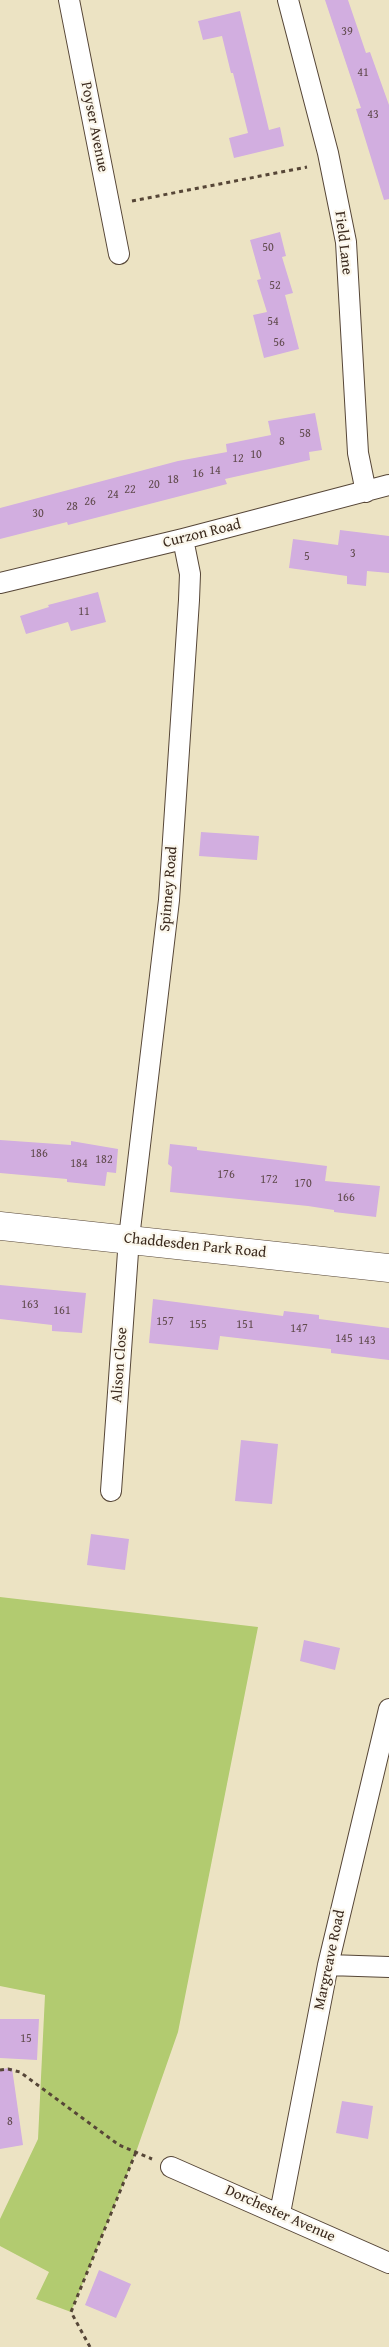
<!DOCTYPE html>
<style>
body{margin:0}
canvas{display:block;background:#ece3c3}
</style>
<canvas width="389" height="2347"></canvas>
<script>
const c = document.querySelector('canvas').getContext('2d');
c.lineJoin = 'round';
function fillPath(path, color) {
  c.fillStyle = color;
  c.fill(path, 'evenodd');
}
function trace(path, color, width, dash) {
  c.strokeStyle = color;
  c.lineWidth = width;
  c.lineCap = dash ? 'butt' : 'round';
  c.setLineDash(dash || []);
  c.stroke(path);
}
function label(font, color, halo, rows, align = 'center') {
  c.font = font + ' "Gentium Book Plus",serif';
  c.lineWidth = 4.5;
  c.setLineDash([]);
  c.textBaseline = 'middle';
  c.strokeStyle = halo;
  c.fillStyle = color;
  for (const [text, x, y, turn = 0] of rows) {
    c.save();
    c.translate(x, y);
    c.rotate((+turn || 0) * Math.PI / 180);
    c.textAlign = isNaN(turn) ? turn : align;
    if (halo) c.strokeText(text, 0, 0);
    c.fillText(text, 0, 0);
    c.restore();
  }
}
const green = new Path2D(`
 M0,1597L258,1627L178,2032L136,2152L71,2312L36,2299L49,2272L0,2246V2219L38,2139L45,1995L0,1986Z`);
const building = new Path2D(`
 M325,0H348L366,53L370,52L389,105V199L384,200L356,109L361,108Z
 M240,11L269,130L280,127L284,146L234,158L229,138L248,133L233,73H231L222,36L203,40L198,21Z
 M280,232L286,256L282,257L293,293L285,295L299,349L264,358L253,315L267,312L257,280L261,279L250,240Z
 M315,413L322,450L309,452L310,460L225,479L227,484L68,525L67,522L0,539V508L178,461L227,452L226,444L271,435L268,421Z
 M340,530L389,536V573L367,571L366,586L347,584V576L289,568L293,539L338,545Z
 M98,592L106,622L71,631L68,622L26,634L20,616L49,607L48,605Z
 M201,832L259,836L257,860L199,856Z
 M0,1140L71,1145V1141L118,1149L116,1173L107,1172L105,1186L67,1182V1179L0,1173Z
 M170,1144L197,1147V1150L327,1166L325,1181L380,1186L376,1217L334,1212V1210L308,1206L170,1192L172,1167L168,1164Z
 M0,1285L86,1293L82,1333L52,1331V1325L0,1319Z
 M153,1299L283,1316L284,1311L319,1315V1319L389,1328V1360L331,1353V1349L220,1336L218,1350L149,1343Z
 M241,1440L278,1444L272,1504L235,1501Z
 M91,1534L129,1539L125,1570L87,1565Z
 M304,1640L340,1648L335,1670L300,1661Z
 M0,2019H39L37,2060L0,2058Z
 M12,2068L23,2145L0,2149V2069Z
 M342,2101L373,2106L368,2139L336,2133Z
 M99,2270L131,2284L116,2318L85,2305Z`);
const path = new Path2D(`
 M132,201L307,167
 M0,2070L8,2069L20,2072L119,2145L152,2159
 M90,2347L71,2312L136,2152`);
const street = new Path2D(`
 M69,0L119,254
 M288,0L328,153L346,242L358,453L366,492
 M0,583L183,539L389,485
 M111,1491L129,1238L169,900L189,600L190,574L183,539
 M328,1965L389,1967
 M171,2167L389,2263
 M280,2213L328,1965L389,1709`);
const secondary = new Path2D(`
 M0,1226L389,1268`);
const numberNames = [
 ["39",347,32],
 ["41",363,73],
 ["43",373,115],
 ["50",268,248],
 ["52",275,286],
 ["54",273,322],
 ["56",279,343],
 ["58",305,434],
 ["8",282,442],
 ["10",256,455],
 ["12",238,459],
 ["14",215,471],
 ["16",198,474],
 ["18",173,480],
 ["20",154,485],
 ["22",130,490],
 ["24",113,495],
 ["26",90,502],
 ["28",72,507],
 ["30",38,514],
 ["3",353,554],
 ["5",307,557],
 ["11",84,612],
 ["186",39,1154],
 ["182",104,1160],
 ["184",79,1164],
 ["176",226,1175],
 ["172",269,1180],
 ["170",303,1184],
 ["166",346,1198],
 ["163",30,1305],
 ["161",62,1311],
 ["157",165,1322],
 ["155",198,1325],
 ["151",245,1325],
 ["147",299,1329],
 ["145",344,1339],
 ["143",367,1341],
 ["15",26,2039],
 ["8",10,2122]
];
const streetNames = [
 ["Poyser Avenue",94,127,79],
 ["Field Lane",343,243,83],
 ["Curzon Road",202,534,-14],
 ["Spinney Road",169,889,-85],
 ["Chaddesden Park Road",195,1246,6],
 ["Alison Close",120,1365,-86],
 ["Margreave Road",330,1960,-78],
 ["Dorchester Avenue",280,2214,24]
];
fillPath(green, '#b2cb70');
fillPath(building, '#d2aee0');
trace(street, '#564637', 22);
trace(secondary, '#564637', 29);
trace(path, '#564637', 3, [4, 4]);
trace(street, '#fff', 20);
trace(secondary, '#fff', 28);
label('12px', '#614b4e', null, numberNames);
label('15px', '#3b2a1e', '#fbf7ec', streetNames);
</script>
